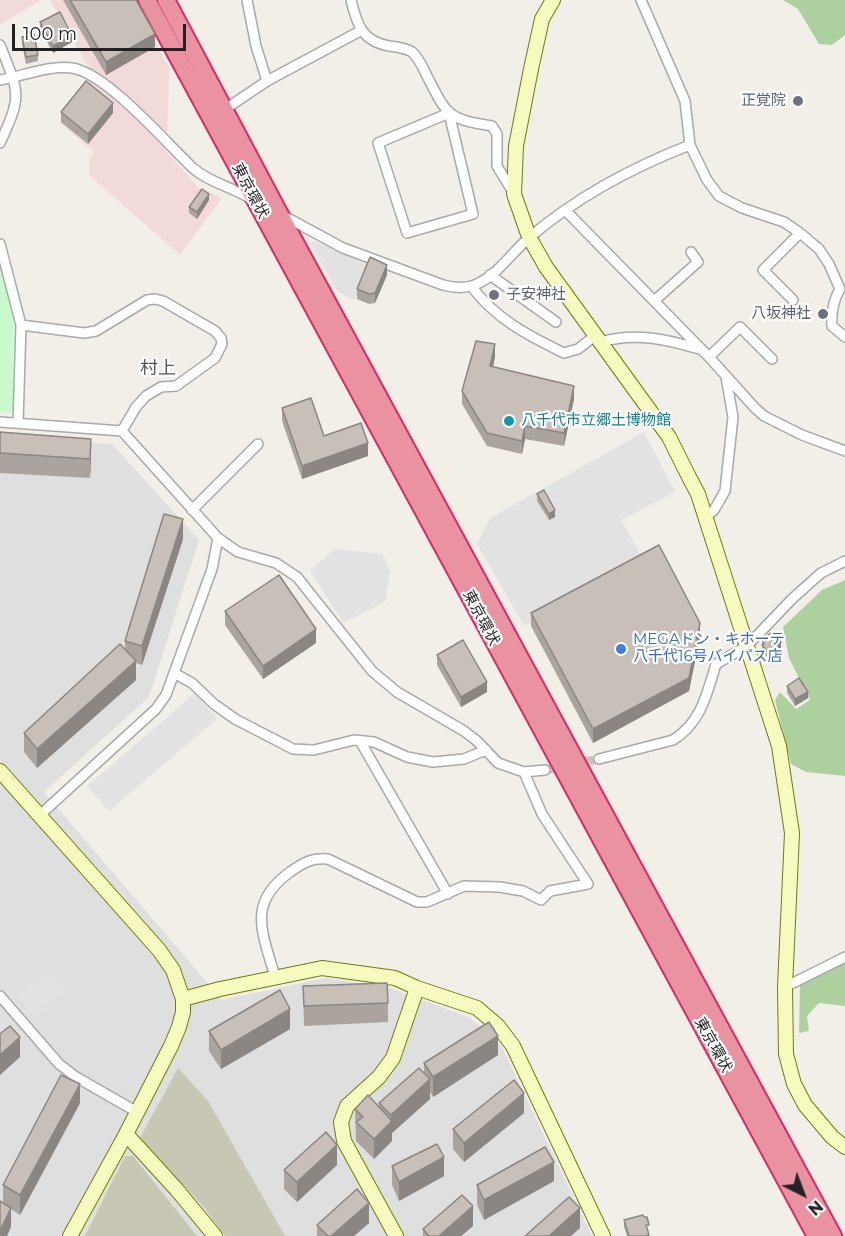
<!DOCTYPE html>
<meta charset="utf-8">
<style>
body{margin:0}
#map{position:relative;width:845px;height:1236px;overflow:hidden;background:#f2efe9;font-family:Montserrat,sans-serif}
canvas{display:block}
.north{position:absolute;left:773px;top:1164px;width:60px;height:60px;-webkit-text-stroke:4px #fff;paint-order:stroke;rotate:138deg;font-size:16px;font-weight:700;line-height:24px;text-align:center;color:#222}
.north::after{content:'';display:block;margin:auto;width:21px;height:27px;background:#222;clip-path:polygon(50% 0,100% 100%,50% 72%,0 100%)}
.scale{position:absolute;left:12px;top:24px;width:174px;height:27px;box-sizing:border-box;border:3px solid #222;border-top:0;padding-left:8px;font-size:18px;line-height:21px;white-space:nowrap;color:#222;-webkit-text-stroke:4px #fff;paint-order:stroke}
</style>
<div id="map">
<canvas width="845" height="1236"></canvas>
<div class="north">N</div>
<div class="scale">100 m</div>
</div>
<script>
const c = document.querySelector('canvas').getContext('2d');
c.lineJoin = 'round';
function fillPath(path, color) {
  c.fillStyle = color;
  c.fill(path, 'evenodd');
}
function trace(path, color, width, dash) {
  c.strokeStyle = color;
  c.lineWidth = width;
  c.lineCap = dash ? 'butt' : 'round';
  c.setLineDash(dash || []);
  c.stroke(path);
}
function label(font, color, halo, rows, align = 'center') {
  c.font = font + ' Montserrat,"Noto Sans JP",sans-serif';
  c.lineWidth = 4.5;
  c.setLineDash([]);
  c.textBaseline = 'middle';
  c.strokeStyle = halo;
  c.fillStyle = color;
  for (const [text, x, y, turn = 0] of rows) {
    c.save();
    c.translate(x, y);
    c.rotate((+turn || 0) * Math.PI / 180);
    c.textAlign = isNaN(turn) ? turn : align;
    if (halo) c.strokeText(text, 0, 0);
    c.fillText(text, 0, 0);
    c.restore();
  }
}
const residential = new Path2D(`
 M0,438L112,444L199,540L149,697L44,792L222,1000L325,978L388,987L470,1018L500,1043L592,1236H0Z`);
const commercial = new Path2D(`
 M0,0H41L0,25Z
 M50,0H132L169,67L167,152L198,187L222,198L180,255L90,176L89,159L94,152L60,123L91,71Z`);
const construction = new Path2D(`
 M178,1068L208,1101L285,1236H225L203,1206L140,1138Z
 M125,1156H133L197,1236H85Z`);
const forest = new Path2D(`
 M783,0H845V35L832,45L819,44L798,9Z
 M845,580V776L806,772L791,764L775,700L780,692L796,709L810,700L789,658L783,627L822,590Z
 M845,961V1006L819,1003L807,1016L809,1031L799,1033L800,985Z`);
const park = new Path2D(`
 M0,260L13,315V410L10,413L0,412Z`);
const parking = new Path2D(`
 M314,241L370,266L355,300L338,292L310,243Z
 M644,432L675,492L621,520L644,561L524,626L477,544L490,518Z
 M335,549L382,554L390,571L385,602L343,623L310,570Z
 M195,693L217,719L109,811L87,786Z
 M49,969L66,988L34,1017L17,997Z`);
const streetTunnel = new Path2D(`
 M545,770L599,759`);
const street = new Path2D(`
 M247,0L256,46L267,81
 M351,0C357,25 362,41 389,46C396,47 406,48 412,52C419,58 423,68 427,76C447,115 447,119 492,126L497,134V166L514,194
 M641,0L685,101L690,145L707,180L719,196L742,208L784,222L800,233L819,249L829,264L840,289C833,301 831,312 832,326L845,337
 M0,45C19,93 23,94 0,143
 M0,80C23,76 49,65 72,68C107,73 167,144 194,169C210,183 233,187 251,199
 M224,110L267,81L362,30
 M449,113L473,214L407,233L378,143Z
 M565,210L709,357L755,408L764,416L802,435L845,451
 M284,216L343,248L443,285C456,288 467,289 479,283C499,273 513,251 530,237C577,197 633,167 690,145
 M0,244L21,325L18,423
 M490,275L556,322
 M471,286C496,319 527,335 564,353L578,349L596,335
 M793,300L763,270L800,233
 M654,301L698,262L691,252
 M21,325L84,333L96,331L147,300L155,299L163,301L215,331L221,338L222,344L215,358L176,386L161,387L146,396L136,407L122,431
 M601,342C634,332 666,339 699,349
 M709,357L740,327L772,359
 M0,422L122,431L218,538L238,552L276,563L297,577L372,671L397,692L464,731L477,741L498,763L524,772L545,770
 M192,510L258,444
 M705,518L714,510L725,491L733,417L726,377
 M174,673L192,683L214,704L235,719L293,749L314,750L354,740L374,742L407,757L433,762L464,759L486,750
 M360,741L448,894
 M599,759L673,740C701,723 707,694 716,664L747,646L792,599L821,573L845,561
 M40,815L156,709L166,695L212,569L218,538
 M275,977C263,933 246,904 290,872C303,863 312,857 328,859L417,902H427L464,886L499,887L523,891L541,900L550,891L588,884L542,814L524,772
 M785,987L845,957
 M0,996L59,1064L76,1077L137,1112`);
const secondary = new Path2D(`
 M553,0L542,19L531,69L516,146L514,194L529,237L546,267L669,437L689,477L698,494L779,746L792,833L785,987L786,1054L794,1084L805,1105L832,1137L845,1147
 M0,771L159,950L173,970L183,999V1012L179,1027L171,1046L126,1134L70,1236
 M183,999L220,989L322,968L395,978L417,988L477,1008L498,1026L513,1046L603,1236
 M126,1134L177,1190L215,1236
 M396,1236L344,1141L341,1122L347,1106L379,1077L393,1058L417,988`);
const highway = new Path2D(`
 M147,0L816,1236
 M166,0L279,213L833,1236`);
const wall = new Path2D(`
 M63,0H136L155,47L106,75Z
 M40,22L72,42L53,53L40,29Z
 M22,37L38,55V61L26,64L22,44Z
 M61,112L113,113L88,144L61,122Z
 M209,200L197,219L189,213V207Z
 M387,275L375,303L369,304L357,299V289Z
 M495,357L493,367L574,399L564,446L525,439L522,454L487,446L462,404V391Z
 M282,408L324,436L368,456L302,479L282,421Z
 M0,432L91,458L90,478L0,473Z
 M537,494L555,517L549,520L537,501Z
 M183,539L142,665L136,663V680L37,768L24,752V733L125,649V641Z
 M225,611L316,643L263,679L225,625Z
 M531,613L700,636L689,691L593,743L531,626Z
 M762,640L781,649L769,659L762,652Z
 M437,655L487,692L461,707L437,665Z
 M787,686L808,698L795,706L787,693Z
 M303,986L388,1003V1022L304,1026Z
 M290,1029L221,1069L209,1051V1031Z
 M498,1055L433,1097L430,1092V1099L392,1133V1141L374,1159L356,1141L355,1109L379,1108V1103L424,1073V1063Z
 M80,1103L20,1215L11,1209V1227L3,1203V1185Z
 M524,1113L464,1162L453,1149V1129Z
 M337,1165L297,1202L284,1189V1170Z
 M392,1166L444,1176L399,1201L392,1185Z
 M554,1181L484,1220L477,1205V1185Z
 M624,1220L649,1231V1236H627L624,1227Z
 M369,1223L354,1236H317V1225Z
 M473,1226L461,1236H423V1229Z`);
const shadedWall = new Path2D(`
 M155,34V47L106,75V62Z
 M72,36V42L53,53V46Z
 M113,103V113L88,144V134Z
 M209,194V200L197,219V212Z
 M387,265V275L375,303V293Z
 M495,344V357L490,380V366Z
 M574,386V399L564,446V433Z
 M525,426V439L522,454V441Z
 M91,439V458L90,478V459Z
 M368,443V456L302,479V466Z
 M555,510V517L549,520V514Z
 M183,519V539L142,665V646Z
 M700,623V636L689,691L593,743V729Z
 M316,629V643L263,679V666Z
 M781,642V649L769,659V653Z
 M136,661V680L37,768V749Z
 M487,682V692L461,707V697Z
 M808,692V698L795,706V699Z
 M290,1009V1029L221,1069V1050Z
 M498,1036V1055L433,1097V1077Z
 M20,1037V1057L0,1075V1055Z
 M430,1079V1099L392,1133V1141L374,1159V1139L391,1123V1115Z
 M80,1084V1103L20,1215V1195Z
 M524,1093V1113L464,1162V1143Z
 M337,1145V1165L297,1202V1182Z
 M444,1157V1176L399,1201V1182Z
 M554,1162V1181L484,1220V1200Z
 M369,1203V1223L354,1236H331Z
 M473,1206V1226L461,1236H439Z
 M11,1208V1227L7,1236H0V1231Z
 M580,1208V1228L571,1236H549Z`);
const building = new Path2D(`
 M70,0H136L155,34L106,62Z
 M60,12L72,36L53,46L40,22Z
 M34,34L38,55L26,57L22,37Z
 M86,81L113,103L88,134L61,112Z
 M202,189L209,194L197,212L189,207Z
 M370,257L387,265L375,293L369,294L357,289Z
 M476,341L495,344L490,366L574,386L564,433L525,426L522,441L487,433L462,391Z
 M311,398L324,436L361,423L368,443L302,466L282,408Z
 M0,432L91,439L90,459L0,453Z
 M544,490L555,510L549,514L537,494Z
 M164,514L183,519L142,646L125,641Z
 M659,545L700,623L689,678L593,729L531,613Z
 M279,575L316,629L263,666L225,611Z
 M772,632L781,642L769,653L762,645L764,644L762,640Z
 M463,640L487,682L461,697L437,655Z
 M120,644L136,661L37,749L24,733Z
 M799,678L808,692L795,699L787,686Z
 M387,983L388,1003L304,1006L303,986Z
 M280,990L290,1009L221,1050L209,1031Z
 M489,1022L498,1036L433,1077L424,1063Z
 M10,1026L20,1037L0,1055V1034Z
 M419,1068L430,1079L391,1115L379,1103Z
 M61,1075L80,1084L20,1195L3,1185Z
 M514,1080L524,1093L464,1143L453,1129Z
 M368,1095L392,1121L374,1139L356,1122L363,1117L355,1109Z
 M326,1132L337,1145L297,1182L284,1170Z
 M437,1144L444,1157L399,1182L392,1166Z
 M545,1147L554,1162L484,1200L477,1185Z
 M357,1189L369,1203L331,1236H328L317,1225Z
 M462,1195L473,1206L439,1236H429L423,1229Z
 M569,1197L580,1208L549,1236H525Z
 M0,1201L11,1208L0,1231Z
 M643,1215L644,1217H647L649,1225H646L649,1235L646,1236H629L624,1220Z`);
const markers = [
 [798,101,6,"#6b7280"],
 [494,295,6,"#6b7280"],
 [823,314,6,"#6b7280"],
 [509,421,6,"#0f9aa8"],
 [621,649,6,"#3f7fe0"]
];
const worshipNames = [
 ["正覚院",786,101],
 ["子安神社",506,295,"left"],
 ["八坂神社",811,314]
];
const streetNames = [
 ["東京環状",250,191,62],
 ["東京環状",481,618,62],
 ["東京環状",713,1045,61]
];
const cultureNames = [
 ["八千代市立郷土博物館",521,421]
];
const shopNames = [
 ["MEGAドン・キホーテ",633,640],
 ["八千代16号バイパス店",633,657]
];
const quarterNames = [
 ["村上",158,369]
];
fillPath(residential, '#e0dfdf');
fillPath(commercial, '#f2dad9');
fillPath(construction, '#c7c7b4');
fillPath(forest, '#add19e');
fillPath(park, '#c8facc');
fillPath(parking, '#e2e2e2');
trace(streetTunnel, '#c8c6c1', 9, [9, 4.5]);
trace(street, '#a9a9a9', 12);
trace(secondary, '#707d05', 16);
trace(highway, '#dc2a67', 20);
trace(street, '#fff', 9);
trace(secondary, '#f7fabf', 14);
trace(highway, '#e892a2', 16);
fillPath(wall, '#aba49e');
fillPath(shadedWall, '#8b8681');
fillPath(building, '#c7bfb8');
trace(building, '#8b8681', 1.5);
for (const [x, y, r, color] of markers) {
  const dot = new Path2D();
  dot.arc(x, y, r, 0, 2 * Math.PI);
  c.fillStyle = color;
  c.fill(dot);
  trace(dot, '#fff', 2);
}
label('15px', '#5b616d', '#fff', worshipNames, 'right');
label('15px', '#222', '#fff', streetNames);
label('15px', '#0d838f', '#fff', cultureNames, 'left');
label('15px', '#366cbe', '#fff', shopNames, 'left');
label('18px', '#555', '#fff', quarterNames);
</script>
